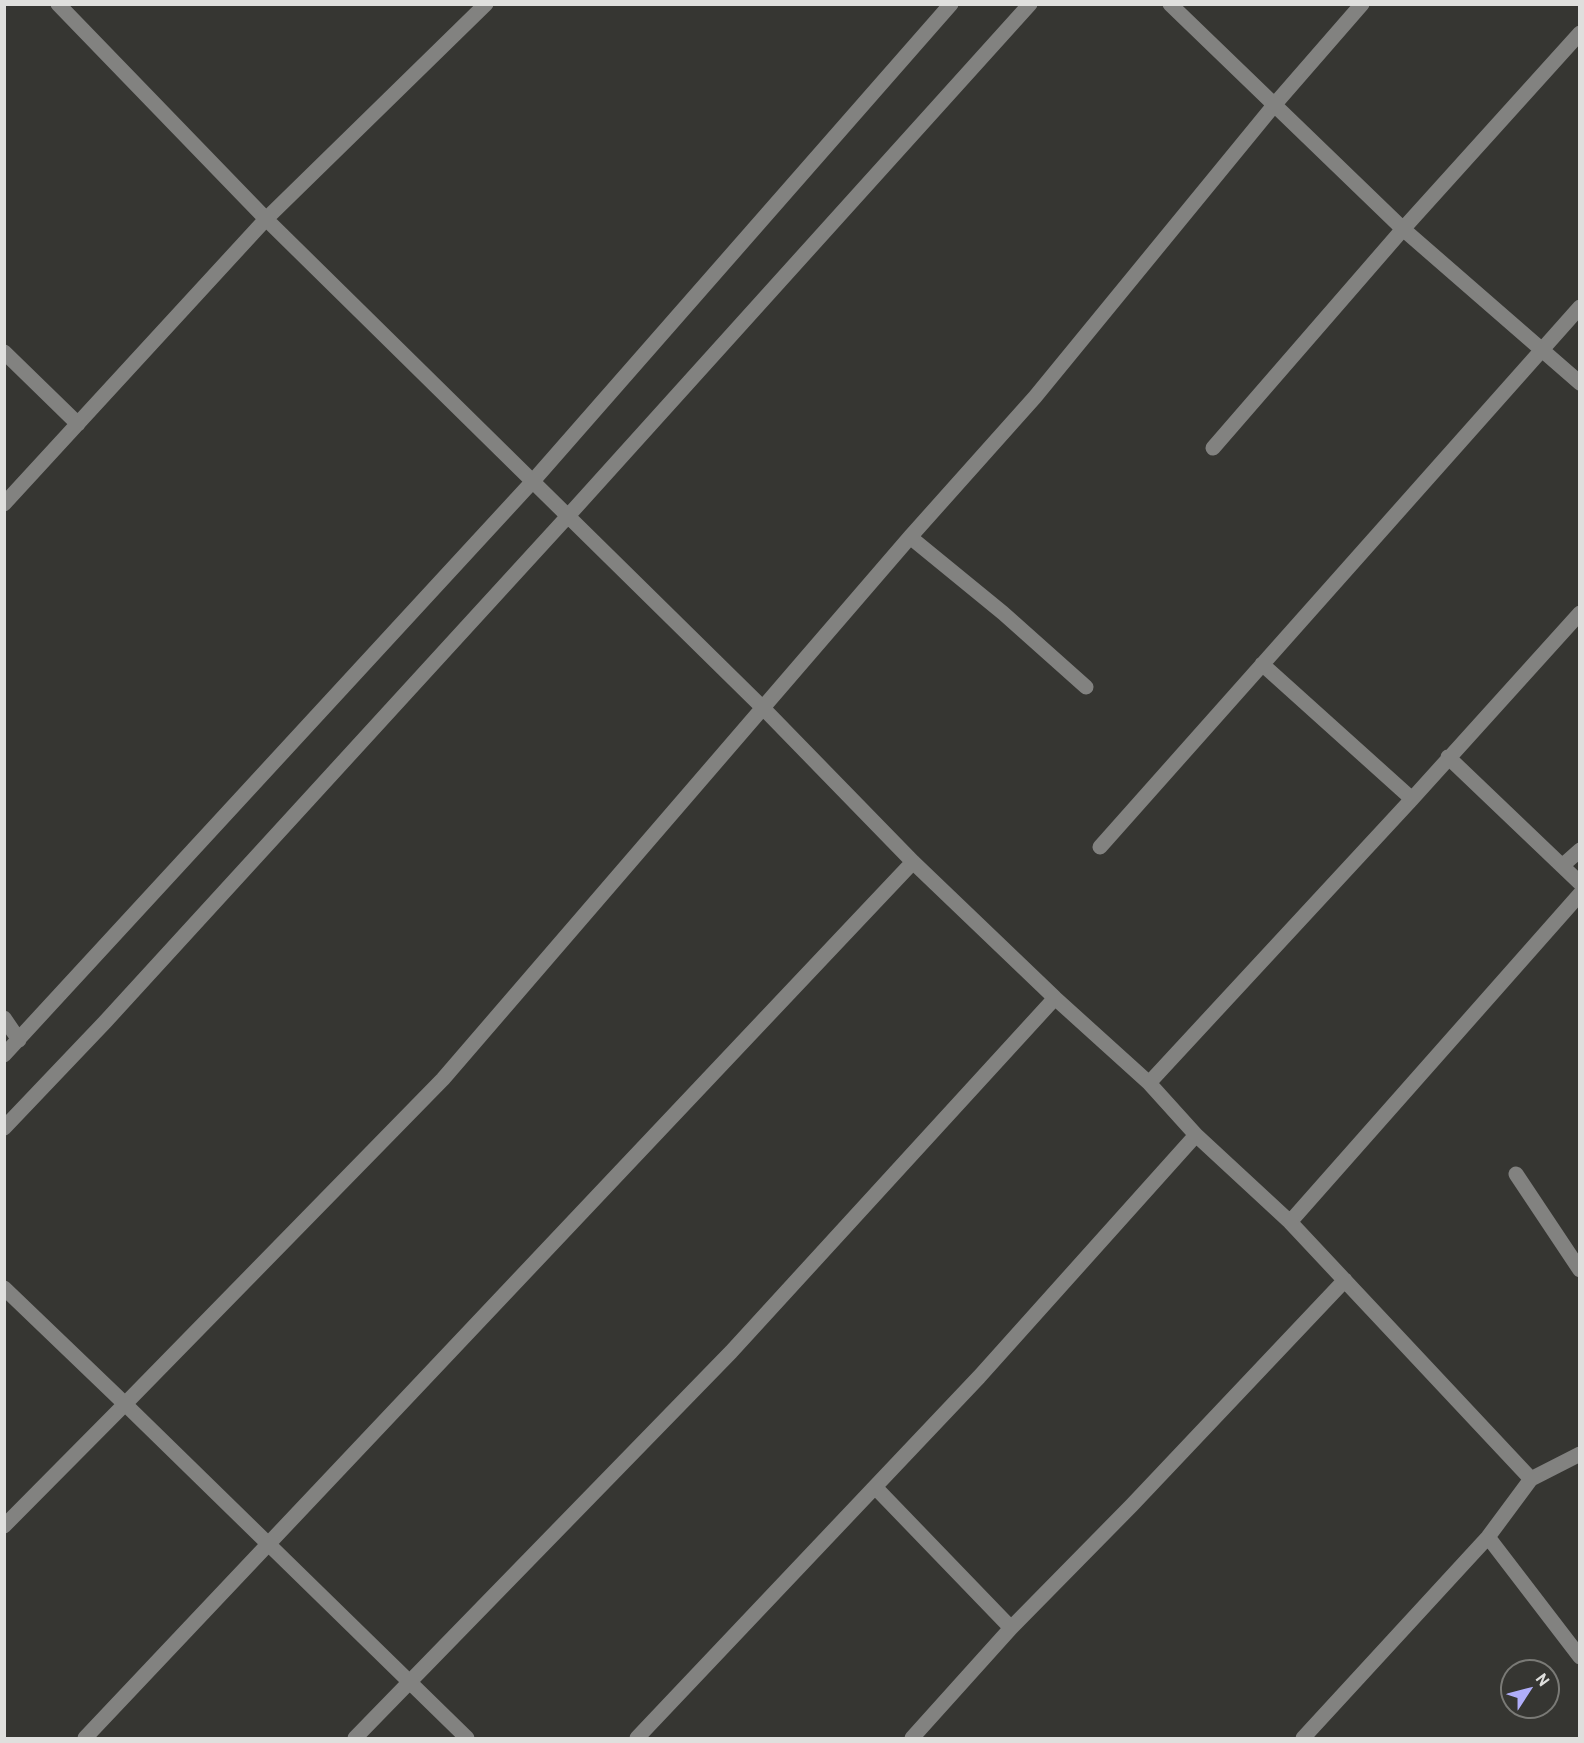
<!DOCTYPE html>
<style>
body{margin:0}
#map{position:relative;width:1584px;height:1743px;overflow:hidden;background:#363632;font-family:Barlow,sans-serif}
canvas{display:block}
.frame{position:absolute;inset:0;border:6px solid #dfdfdd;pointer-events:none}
.north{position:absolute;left:1500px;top:1659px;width:60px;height:60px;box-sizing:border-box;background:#363632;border:2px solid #7a7a76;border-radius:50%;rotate:54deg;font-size:16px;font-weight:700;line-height:24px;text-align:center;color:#dfdfdd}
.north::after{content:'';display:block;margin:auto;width:21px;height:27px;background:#b0aefa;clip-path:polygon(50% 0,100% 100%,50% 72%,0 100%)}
</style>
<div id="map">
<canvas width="1584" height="1743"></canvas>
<div class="frame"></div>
<div class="north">N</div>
</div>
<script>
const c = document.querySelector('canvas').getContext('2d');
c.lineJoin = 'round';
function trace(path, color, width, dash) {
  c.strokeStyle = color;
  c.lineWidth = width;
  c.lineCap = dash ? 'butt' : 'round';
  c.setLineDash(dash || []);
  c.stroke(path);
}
const minor = new Path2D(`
 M58,4L266,219L764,709L913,862L1055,998L1149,1083L1196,1135L1290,1222L1531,1479
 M1170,4L1403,229L1580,383
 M4,352L78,424
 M1213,448L1403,229L1580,33
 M4,504L266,219L486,4
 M910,537L1003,613L1086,687
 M1262,664L1412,799
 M1448,757L1580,883
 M1100,847L1580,307
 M1562,866L1580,850
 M4,1018L19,1040
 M4,1055L533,481L951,4
 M1149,1083L1412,799L1580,613
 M4,1128L105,1022L568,516L1030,4
 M1516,1174L1580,1270
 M1290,1222L1580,894
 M4,1288L125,1404L4,1526
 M875,1487L1011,1628
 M1488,1537L1580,1657
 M85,1738L913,862
 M355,1738L731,1352L1055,998
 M467,1738L125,1404L443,1079L910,537L1035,397L1275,104L1362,4
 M637,1738L979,1377L1196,1135
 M912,1738L1011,1628L1132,1505L1345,1280
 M1303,1738L1488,1537L1531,1479L1580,1454`);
trace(minor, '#828280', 15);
</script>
